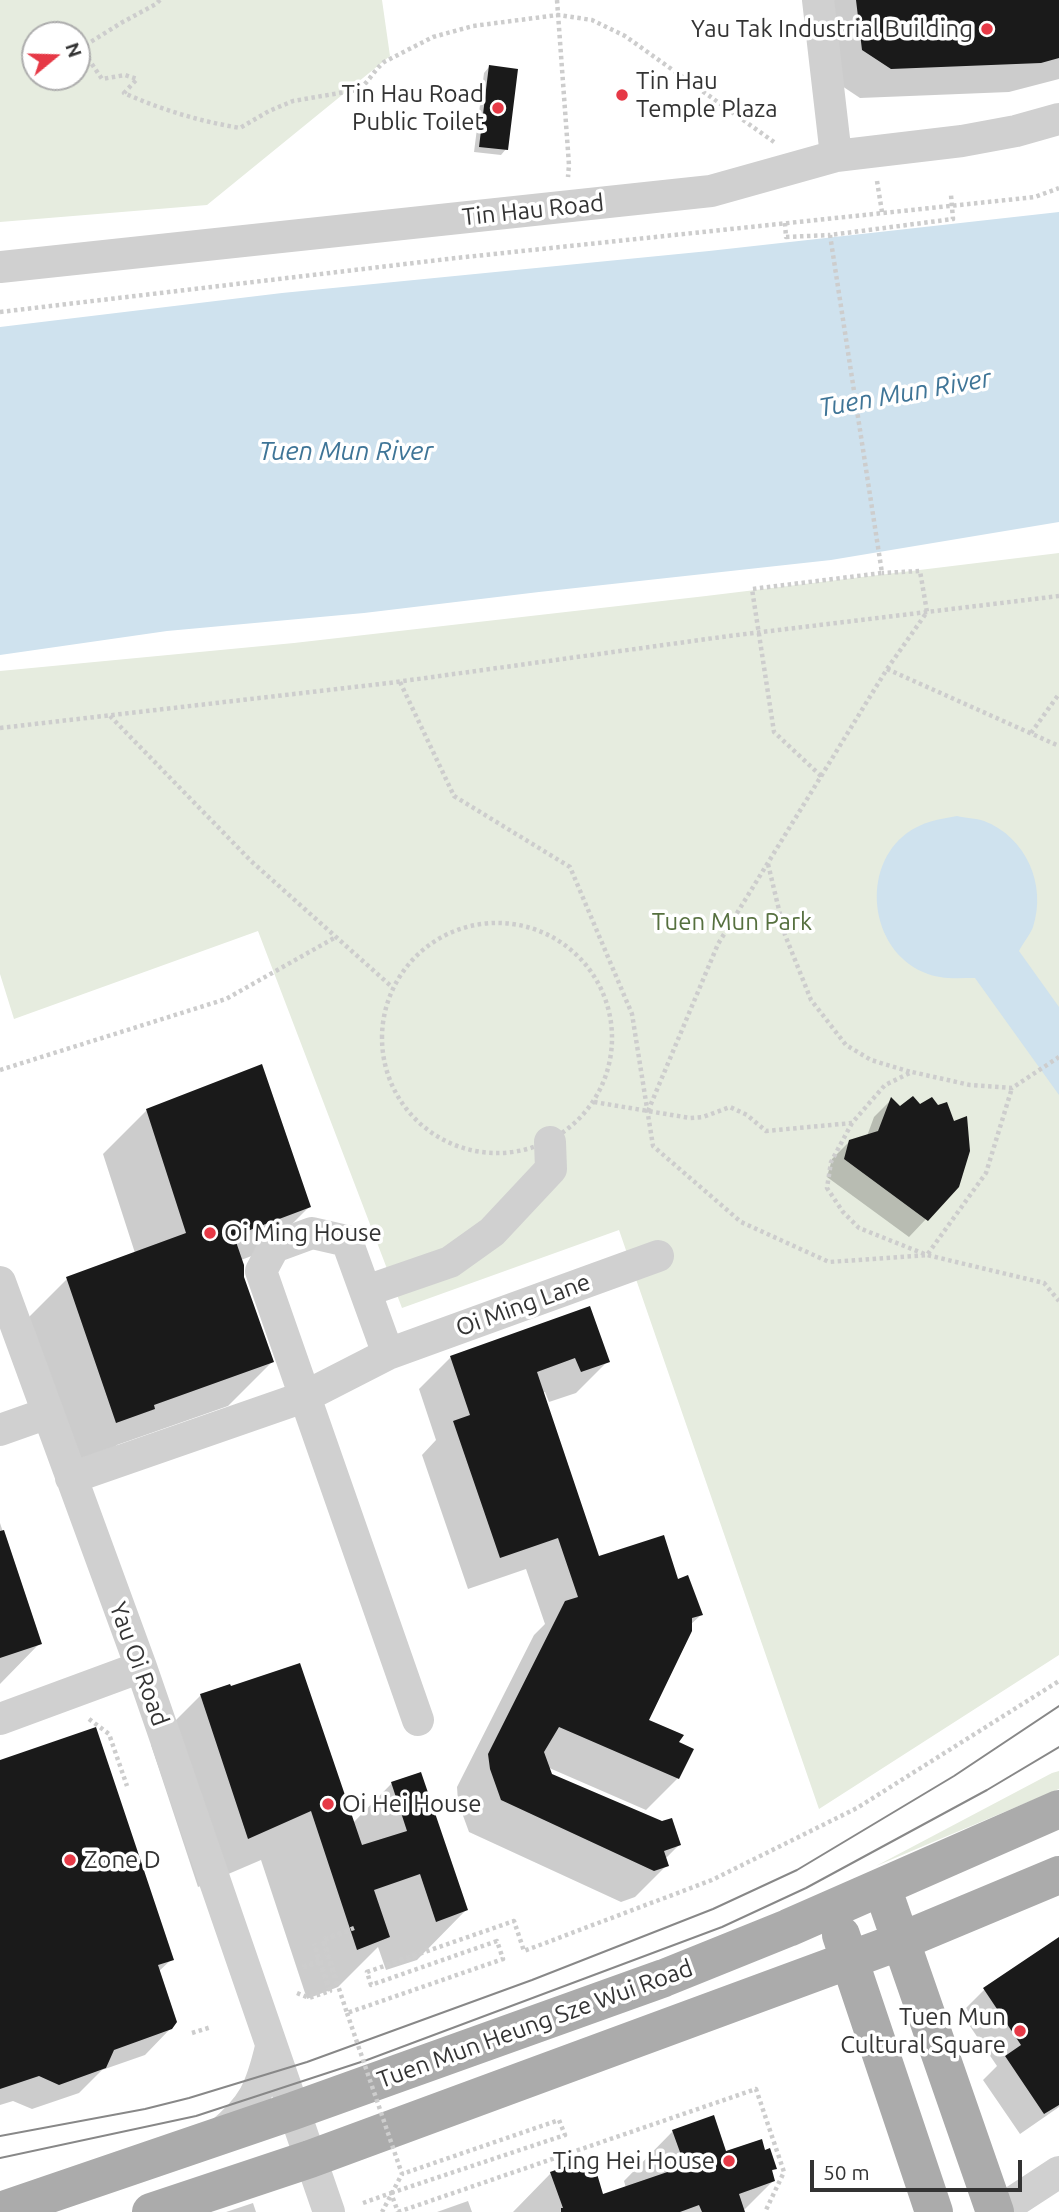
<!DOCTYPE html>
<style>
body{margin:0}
#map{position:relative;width:1059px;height:2212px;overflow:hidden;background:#fff;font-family:Ubuntu,sans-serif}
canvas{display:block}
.north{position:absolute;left:21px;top:21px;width:70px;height:70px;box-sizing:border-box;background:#fff;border:2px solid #adadad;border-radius:50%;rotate:71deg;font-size:19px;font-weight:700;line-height:28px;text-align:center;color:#333}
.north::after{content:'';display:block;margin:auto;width:24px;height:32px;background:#e63946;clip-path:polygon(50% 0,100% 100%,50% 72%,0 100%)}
.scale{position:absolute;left:810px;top:2160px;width:212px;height:32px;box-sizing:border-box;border:4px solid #333;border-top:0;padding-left:9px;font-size:21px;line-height:24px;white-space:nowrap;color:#333;-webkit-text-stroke:5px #fff;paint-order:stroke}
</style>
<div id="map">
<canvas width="1059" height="2212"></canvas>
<div class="north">N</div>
<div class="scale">50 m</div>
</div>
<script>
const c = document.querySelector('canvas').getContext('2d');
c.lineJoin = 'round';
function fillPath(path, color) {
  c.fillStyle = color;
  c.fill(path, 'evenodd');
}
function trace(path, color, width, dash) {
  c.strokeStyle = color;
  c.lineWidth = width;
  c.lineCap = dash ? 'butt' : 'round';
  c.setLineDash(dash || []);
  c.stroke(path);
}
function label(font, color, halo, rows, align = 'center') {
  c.font = font + ' Ubuntu,sans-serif';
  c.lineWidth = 7;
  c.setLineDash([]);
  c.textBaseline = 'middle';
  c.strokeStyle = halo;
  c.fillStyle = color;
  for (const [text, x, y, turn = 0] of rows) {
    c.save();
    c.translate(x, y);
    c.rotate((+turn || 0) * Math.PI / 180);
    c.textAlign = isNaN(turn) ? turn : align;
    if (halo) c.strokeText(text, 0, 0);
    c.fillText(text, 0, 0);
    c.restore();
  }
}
const green = new Path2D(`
 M0,0H382L390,56L207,205L0,222ZM77,35V77H35V35Z
 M1059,553V1655L819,1809L619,1230L402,1308L258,931L14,1019L0,974V671L294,643L706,596Z
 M1059,1771V1789L876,1866L1052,1773Z`);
const water = new Path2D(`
 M1059,212V522L831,560L539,592L364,613L167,631L0,655V327L282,293L709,251Z
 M957,816C965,818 976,818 984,821C1026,837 1047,885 1033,927C1030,935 1023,943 1019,951L1059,1007V1095L975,978C957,978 940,980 923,972C870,949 860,868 907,833C922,822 939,819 957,816Z`);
const shadow = new Path2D(`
 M823,0H1059V79L1009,92L860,98L833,80Z
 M489,67L506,149L501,155L474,152L484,73Z
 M891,1100L926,1219L909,1237L827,1177L832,1159L850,1141L867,1136L874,1117Z
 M147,1110L309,1207L265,1251L241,1260L242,1277L272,1362L228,1406L117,1445L109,1453L73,1465L23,1323L67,1279L135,1253L103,1154Z
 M589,1308L608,1361L576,1393L549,1402L545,1392L542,1393L598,1558L677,1581L701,1615L690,1625L647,1721L676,1743L678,1778L646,1810L547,1767L550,1775L679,1845L665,1859L667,1865L635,1897L621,1902L469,1832L458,1802L457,1787L534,1635L545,1624L526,1569L468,1589L422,1455L436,1440L419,1389L451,1357Z
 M0,1523L40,1643L0,1684Z
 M201,1695L353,1823L392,1783L466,1910L417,1960L386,1970L378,1947L338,1987L307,1999L261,1860L198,1887L151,1745Z
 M0,1761L172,1959L158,1972L171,2028L145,2055L102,2070L79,2093L32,2109L13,2101L0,2105Z
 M1059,1939V2107L1020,2134L983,2080L997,2066L961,2013L984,1990Z
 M673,2131L725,2154L775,2168L771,2172L773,2181L744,2210V2212H513L551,2173L601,2196L626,2188L624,2181Z
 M468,2201L472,2212H437Z
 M253,2203L256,2212H226Z`);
const building = new Path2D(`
 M856,0H1059V58L1041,63L891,69L862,50Z
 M489,65L518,69L508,150L479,147Z
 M262,1064L311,1207L234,1236L244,1265V1277L274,1362L154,1405L155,1409L116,1423L66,1277L186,1233L146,1109Z
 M913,1096L920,1104L932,1097L938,1105L947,1102L954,1121L967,1116L970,1151L959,1187L928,1221L844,1159L849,1140L878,1131L891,1097L900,1106Z
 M590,1306L610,1362L581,1372L575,1358L537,1372L599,1556L664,1535L678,1579L688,1575L703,1615L692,1618V1631L649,1720L684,1735L679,1742L694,1749L679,1779L559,1727L544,1752L552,1774L662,1821L672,1818L681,1845L664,1851L669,1866L654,1871L501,1800L490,1769L488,1754L565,1601L578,1597L558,1538L500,1558L453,1421L470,1415L450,1356Z
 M4,1530L42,1644L0,1658V1531Z
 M300,1663L362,1845L407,1831L391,1782L421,1772L468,1910L436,1922L420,1874L374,1890L390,1937L357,1950L311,1811L248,1839L200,1694L230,1684L231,1686Z
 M96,1727L174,1960L158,1965L177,2022L172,2029L114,2050L106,2068L59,2085L39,2076L0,2089V1760Z
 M1059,1937V2105L1044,2114L1005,2056L1021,2045L983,1988Z
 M714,2115L726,2151L762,2139L765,2150L770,2148L777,2169L772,2170L775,2181L739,2194L745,2212H702L699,2205L680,2212H561V2208H563L550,2172L592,2157L603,2194L685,2166L672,2130Z`);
const path = new Path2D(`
 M160,0L156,4L121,23L81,48L102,79L125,75L137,79L124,93C162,110 199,121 240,128L269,111L293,101L357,90C369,83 373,71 384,62L433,37L473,26L558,15L592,20L625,36L774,142
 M557,0L569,165L568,177
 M877,181L882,212
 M785,223L786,237L830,235
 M0,312L456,258L1035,197L1059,188
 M887,669L1059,746
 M400,682L454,796L570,867L632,1014L653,1146L741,1222L829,1262L927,1255L986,1173L1012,1088
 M110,716L251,861L392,987
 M0,728L389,683L729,636L1059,596
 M1031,733L1059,694
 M821,776L774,732L752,589L882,573L830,235L953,219L951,195
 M768,864L785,935L811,1000L846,1045L871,1060L911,1072
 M382 1038a115 115 0 1 1 230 0a115 115 0 1 1-230 0Z
 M0,1070L226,999L336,937
 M594,1102L690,1118L703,1117L730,1107L747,1115L766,1131L852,1123L885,1085L912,1072L970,1085L1012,1088L1059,1057
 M648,1111L718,944L887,669L927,612L920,571L882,573
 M852,1123L831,1162L827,1188L843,1212L859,1228L927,1255L1044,1283L1059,1301
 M89,1719L109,1734L127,1786
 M354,1928L323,1940L347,2013L503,1959L497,1941L371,1985L367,1972L514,1921L524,1951L712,1880L857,1808L1059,1681
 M303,1967L320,1961
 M297,1993L309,1998L330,1991L314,1944
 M192,2033L211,2027
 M391,2193L565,2135L559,2120L402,2174
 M363,2203L391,2193L398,2212
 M398,2212L756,2089L784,2172L765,2212`);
const minor = new Path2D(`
 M818,0L836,156
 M0,267L711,191L836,156L962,141L1016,131L1059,119
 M0,1282L141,1667L329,2212
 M366,1291L450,1262L492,1232L551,1169L550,1142
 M388,1354L347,1241L312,1233L274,1247L261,1271L418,1720
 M0,1430L48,1413
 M71,1478L304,1397L388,1354L658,1256
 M0,1719L141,1667
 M220,2134C254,2106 261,2089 271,2047
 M998,2212L1059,2172`);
const major = new Path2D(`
 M882,1887L995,2212
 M841,1935L934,2212
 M0,2211L293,2111L664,1978L788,1928L1059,1809
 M151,2212L310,2159L901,1941L1059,1875`);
const tram = new Path2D(`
 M0,2136L145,2109L189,2098L307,2062L532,1980L713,1909L797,1870L954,1776L1059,1706
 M0,2158L196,2116L367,2060L722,1927L806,1888L987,1790L1059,1747`);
const pathBridge = new Path2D(`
 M347,2013L402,2174L382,2212`);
const markers = [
 [987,29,7,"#e63946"],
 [622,95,7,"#e63946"],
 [498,108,7,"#e63946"],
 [210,1233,7,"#e63946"],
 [328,1804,7,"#e63946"],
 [70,1860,7,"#e63946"],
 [1020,2031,7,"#e63946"],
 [729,2161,7,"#e63946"]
];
const poiNames = [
 ["Yau Tak Industrial Building",973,29],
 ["Tin Hau",636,81,"left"],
 ["Temple Plaza",636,109,"left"],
 ["Tin Hau Road",484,94],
 ["Public Toilet",484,122],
 ["Oi Ming House",224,1233,"left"],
 ["Oi Hei House",342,1804,"left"],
 ["Zone D",84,1860,"left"],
 ["Tuen Mun",1006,2017],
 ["Cultural Square",1006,2045],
 ["Ting Hei House",715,2161]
];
const streetNames = [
 ["Tin Hau Road",533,210,-6],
 ["Oi Ming Lane",523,1305,-20],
 ["Yau Oi Road",139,1664,70],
 ["Tuen Mun Heung Sze Wui Road",535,2024,-20]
];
const parkNames = [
 ["Tuen Mun Park",732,922]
];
const waterNames = [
 ["Tuen Mun River",905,393,-10],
 ["Tuen Mun River",346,451]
];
fillPath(green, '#e6ecdf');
fillPath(water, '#cfe2ee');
fillPath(shadow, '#0003');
fillPath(building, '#1a1a1a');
trace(path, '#cdcdcd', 4.5, [3.5, 3.5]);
trace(minor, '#d0d0d0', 32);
trace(major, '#ababab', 38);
trace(tram, '#888', 2);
trace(pathBridge, '#cdcdcd', 4.5, [3.5, 3.5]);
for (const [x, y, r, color] of markers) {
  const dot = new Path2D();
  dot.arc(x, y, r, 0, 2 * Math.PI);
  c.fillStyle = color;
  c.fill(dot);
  trace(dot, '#fff', 2.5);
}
label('24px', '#333', '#fff', poiNames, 'right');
label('24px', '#333', '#fff', streetNames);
label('24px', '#56703f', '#fff', parkNames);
label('italic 26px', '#3f7597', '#fff', waterNames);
</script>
